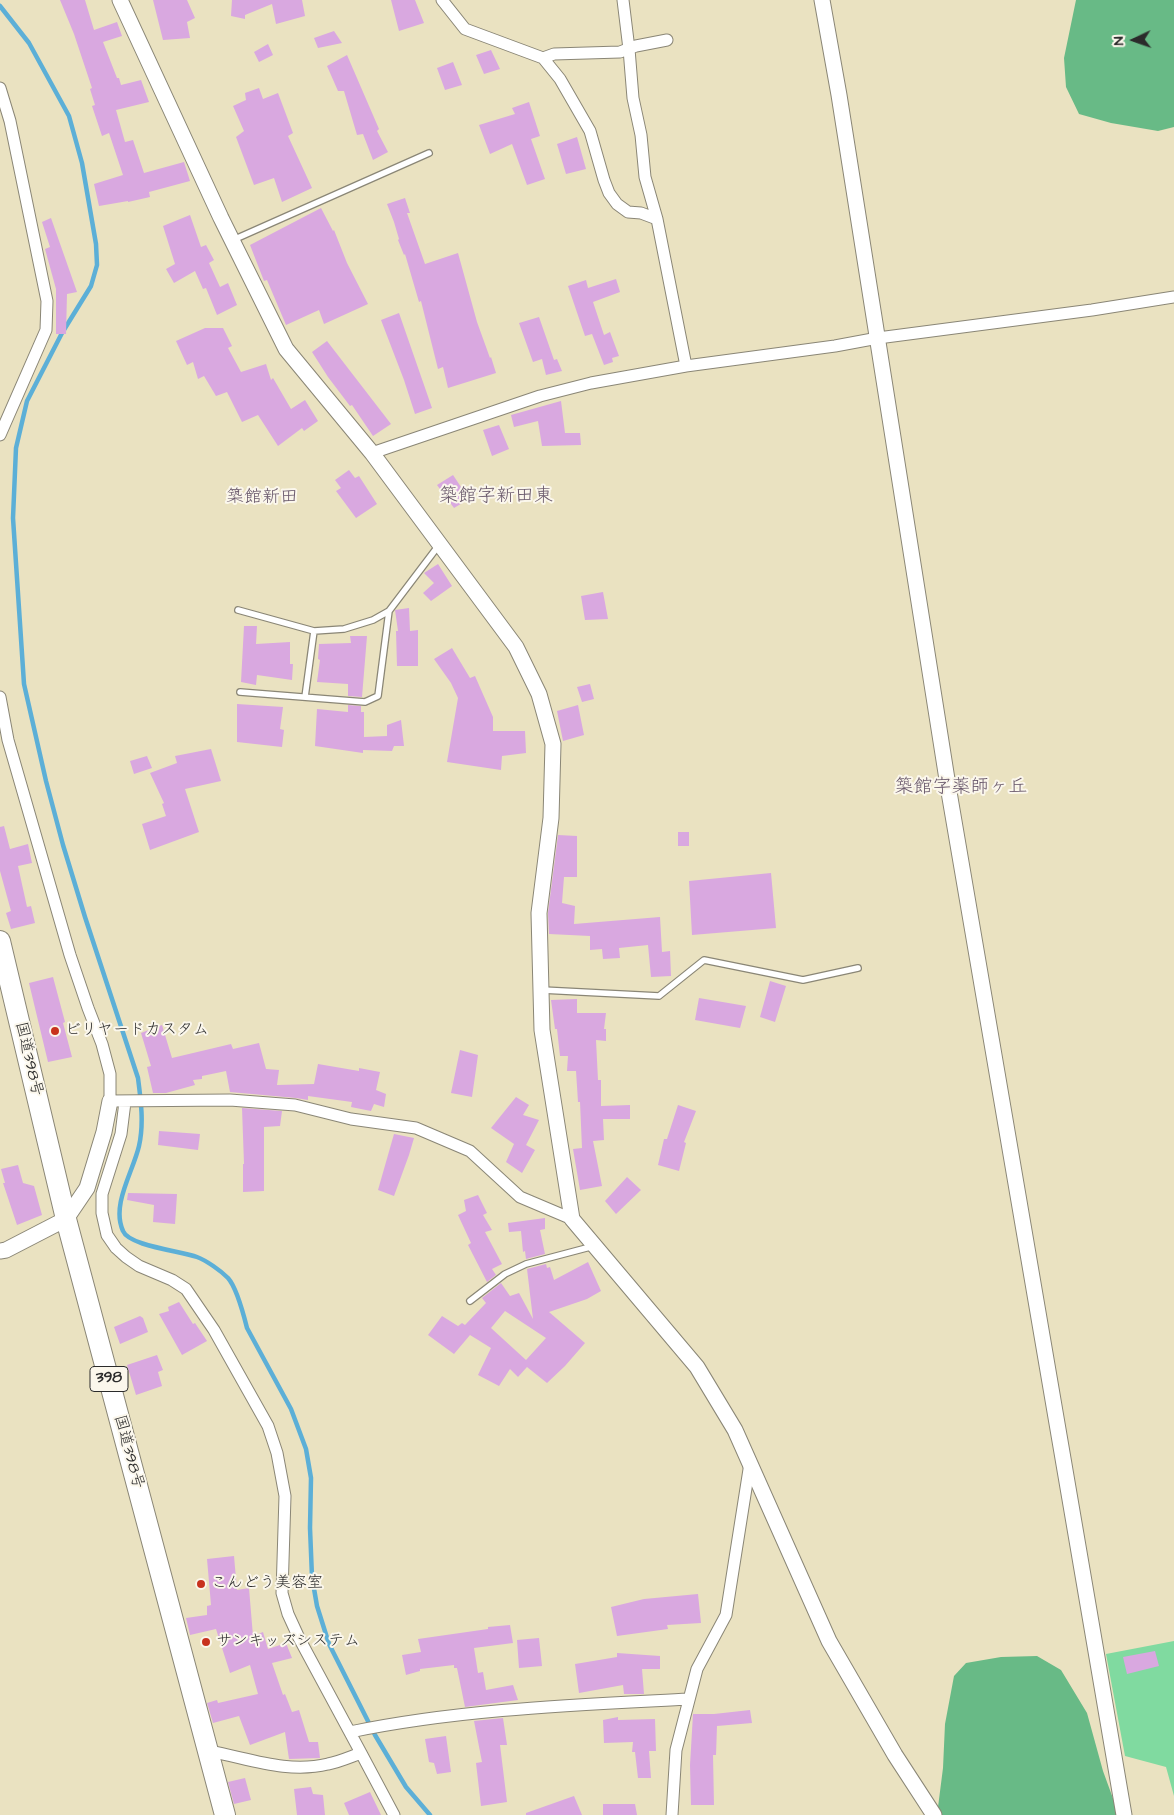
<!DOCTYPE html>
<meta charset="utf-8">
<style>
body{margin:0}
#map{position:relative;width:1174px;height:1815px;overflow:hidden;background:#eae2c1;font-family:"Architects Daughter",sans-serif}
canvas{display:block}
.north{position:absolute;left:1109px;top:15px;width:50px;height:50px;-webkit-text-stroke:4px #fbf7ec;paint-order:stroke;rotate:267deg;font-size:14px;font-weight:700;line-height:20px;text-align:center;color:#2b2b2b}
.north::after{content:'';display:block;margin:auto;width:18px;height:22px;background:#2b2b2b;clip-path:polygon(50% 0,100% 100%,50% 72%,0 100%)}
</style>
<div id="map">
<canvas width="1174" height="1815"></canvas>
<div class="north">N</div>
</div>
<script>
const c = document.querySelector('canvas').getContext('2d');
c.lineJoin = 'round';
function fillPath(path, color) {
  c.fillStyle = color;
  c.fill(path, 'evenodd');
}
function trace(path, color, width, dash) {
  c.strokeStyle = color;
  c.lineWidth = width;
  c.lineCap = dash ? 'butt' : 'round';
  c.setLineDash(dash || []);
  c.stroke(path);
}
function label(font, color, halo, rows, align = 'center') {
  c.font = font + ' "Architects Daughter","Klee One",sans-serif';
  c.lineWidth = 4;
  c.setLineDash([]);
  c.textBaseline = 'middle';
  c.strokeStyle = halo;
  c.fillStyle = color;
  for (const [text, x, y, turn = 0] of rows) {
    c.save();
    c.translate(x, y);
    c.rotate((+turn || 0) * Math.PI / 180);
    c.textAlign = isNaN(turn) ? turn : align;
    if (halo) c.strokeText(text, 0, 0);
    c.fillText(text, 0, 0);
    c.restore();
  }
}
const green = new Path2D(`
 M1174,1641V1796L1166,1767L1125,1756L1106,1654Z`);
const forest = new Path2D(`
 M1076,0H1174V127L1158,131L1111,123L1079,114L1066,87L1064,58Z
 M1037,1656L1061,1670L1087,1713L1103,1771L1119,1815H937L943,1768L945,1724L954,1676L966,1663L1001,1657Z`);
const stream = new Path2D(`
 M0,6L29,43L69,116L82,163L96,244L97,265L91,286L62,333L27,401L16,448L13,518L24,684L46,781L63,845L85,917L138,1078C141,1101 144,1124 139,1146C133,1172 111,1205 123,1231C129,1246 181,1251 197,1257C207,1261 220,1270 228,1278C236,1287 244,1316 247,1328L291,1409L306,1449L311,1478L310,1528L312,1577L317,1606L329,1644L375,1735L406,1787L430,1815`);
const building = new Path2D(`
 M60,0H85L94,30L117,22L122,36L103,42L117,78H119L121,85L141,80L149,102L116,110L125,142L133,140L144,173L184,162L190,181L149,192L150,197L128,202V201L99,206L94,184L123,175L109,133L102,136L92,106L95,105L90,89L92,88L74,34Z
 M153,0H187L195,18L187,22L190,38L163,40Z
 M232,0H302L305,16L276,24L272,4L245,15V19L231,16Z
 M391,0H415L424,23L399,31Z
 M334,31L342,43L318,48L314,38Z
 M268,44L273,55L259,62L254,52Z
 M491,50L500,69L484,74L476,55Z
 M347,55L379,129L377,131L388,152L373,160L363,134L357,135L344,91H338L327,66Z
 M453,62L462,85L445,90L437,68Z
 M259,88L263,99L278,93L293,133L288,136L312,188L282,202L274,178L254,185L236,137L244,131L233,106L246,100L245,93Z
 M529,102L540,136L531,139L545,179L527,185L512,144L490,154L479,125L515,114L512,108Z
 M577,137L586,169L566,174L557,144Z
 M405,198L410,213H407L425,264L458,253L477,322L490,358L491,357L496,373L448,388L443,367L438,369L421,301L419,302L405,254L404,255L398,240L399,239L394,222L387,204Z
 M321,208L333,231L334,230L347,263L368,304L324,324L319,310L286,325L267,280L264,281L250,245Z
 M190,215L201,247L206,245L214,260L209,263L220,287L228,283L237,305L217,315L206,288L203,289L195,271L174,283L166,269L175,264L163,226Z
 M51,218L77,292L67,294L66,334H56V289L45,249L50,247L42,222Z
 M616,279L620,292L593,302L604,335L610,332L619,356L612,358L613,362L604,365L592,334L585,336L568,286L586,280L588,288Z
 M399,313L432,408L415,414L404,380L381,320Z
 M539,317L554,360L557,359L562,371L546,375L542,359L533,362L519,323Z
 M205,328H223L232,346L228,348L241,372L266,364L271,380L273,378L291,409L305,400L318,421L304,431L302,428L278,446L258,415L242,422L227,392L216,396L204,376L198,379L193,362L187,365L176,341Z
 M327,341L391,424L373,436L352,405L350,406L328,377L312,352Z
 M561,401L565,433H580L581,445L542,446L538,421L514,427L511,415Z
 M499,425L509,449L492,456L483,430Z
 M349,470L355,478L359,476L377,504L356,518L336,491L341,488L335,480Z
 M453,475L469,499L454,508L437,485Z
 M438,564L452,586L431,601L423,593L434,583L424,573Z
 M603,592L608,619L585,620L581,596Z
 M409,608L410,631L418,630V666H397L396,631H398L395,610Z
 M244,626H257L256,644L290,642V664H293L292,680L257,675L256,685L241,682Z
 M350,636H367L362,697L348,696V684L317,682L320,660L318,659L319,644L351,643Z
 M452,648L470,678L475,676L493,717V731H525L526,753L502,756L501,770L447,762L458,698L451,683L434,659Z
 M590,684L594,699L582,702L577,687Z
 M237,704L283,707L280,729L284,730L282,747L237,742Z
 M348,705L361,706V712H364V737L387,736V725L401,720L404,746H394L392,751L363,750V753L315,746L317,709L348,712Z
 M578,705L584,735L563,741L557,711Z
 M211,749L221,781L185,789L199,832L150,850L142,824L166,816L162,804L164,803L150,773L177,763L175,756Z
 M147,756L152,768L134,774L130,761Z
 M4,826L10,849L28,844L32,863L18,866L27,907L31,906L35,923L11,929L6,913L11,911L0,871V827Z
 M678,832H689V846H678Z
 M558,835L577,836V877H564L562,903L575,906L574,924L660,917L662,952L670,951L671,976L651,977L648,945L619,948L620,958L603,959L602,949L590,950V936L549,934L548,913Z
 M771,873L776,928L692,935L689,881Z
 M53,977L65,1022L63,1023L72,1057L48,1062L29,983Z
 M770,981L786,986L775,1022L760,1017Z
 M699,998L746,1006L740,1028L695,1020Z
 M577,999V1013H606L604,1029H606V1041L596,1040L598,1080H601V1106L630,1105V1119H603L604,1140L593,1141L602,1186L580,1190L573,1149L582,1148L580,1102H578L576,1071H567L568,1056H560L557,1029H555L551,1000Z
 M162,1025L172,1058L231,1044L233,1049L259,1043L266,1069L279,1070L277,1085L314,1084L318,1064L359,1071V1068L380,1072L376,1090L386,1094L384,1107L374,1104L371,1111L351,1107L352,1102L308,1096V1100L296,1098L230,1092L226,1071L202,1076V1079L193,1080L195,1085L166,1093H153L147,1067L151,1066L141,1033Z
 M460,1050L478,1055L472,1097L451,1093Z
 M516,1097L529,1105L523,1115L539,1120L526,1145L535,1150L522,1173L506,1162L514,1144L491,1128Z
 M678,1105L696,1111L684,1142L686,1143L679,1171L658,1165L664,1139H667Z
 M242,1108L282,1111L280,1126L264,1127V1191L243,1192V1164H244Z
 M159,1131L200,1134L198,1150L158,1145Z
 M394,1134L414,1138L409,1155L394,1196L378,1190Z
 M18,1165L23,1183L34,1186L42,1215L17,1225L3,1183H5L1,1169Z
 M627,1177L641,1190L616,1214L605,1201Z
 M128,1193L177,1194L175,1224L153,1222L154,1205L127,1200Z
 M478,1195L487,1213L483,1215L492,1230L485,1232L502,1264L492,1269L496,1275L487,1282L468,1245L471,1243L458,1215L466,1211L464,1200Z
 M545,1218V1229L540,1230L545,1254L526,1259L525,1251L523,1252L521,1231L509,1232L508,1223Z
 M588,1262L601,1291L587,1299L549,1312L585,1343L565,1366L547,1383L527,1367L518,1377L510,1369L499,1386L478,1375L491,1348L470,1335L454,1354L428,1335L442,1316L458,1326L462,1323L465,1325L486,1303L482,1298L501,1283L510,1296L519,1293L533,1319L527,1269L546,1264L547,1268L550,1267L554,1280ZM505,1311L546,1338L526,1360L491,1328Z
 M179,1302L193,1324L195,1323L207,1341L182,1355L159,1314L169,1311L168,1307Z
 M140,1316L143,1318L148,1332L120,1344L114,1327Z
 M157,1355L163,1370L158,1372L162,1386L136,1395L127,1365Z
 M234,1556L237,1590L249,1588L253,1636L263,1632L268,1649L286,1643L292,1658L272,1663L283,1695L285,1694L292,1712L299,1710L309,1742H318L320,1758L289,1759L285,1732L250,1745L239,1716L213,1723L207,1703L217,1700L218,1703L258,1694L250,1665L230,1673L216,1629L190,1635L186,1618L207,1615V1606L211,1605L207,1559Z
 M698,1594L701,1623L667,1625L668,1629L617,1636L611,1607L644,1599Z
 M510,1625L513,1643L474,1648L478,1673L483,1672L486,1690L513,1685L518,1700L465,1707L457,1668H454V1665L420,1669V1671L406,1675L402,1655L421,1652L418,1639L488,1629V1627Z
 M539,1638L542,1666L519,1668L517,1640Z
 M1155,1651L1159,1666L1127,1674L1123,1657Z
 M617,1653L660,1656V1669H642L644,1694H624L623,1685L579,1693L575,1664L617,1657Z
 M750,1710L752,1723L717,1726L716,1755H713L714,1805H691L690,1765L693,1714H714Z
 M618,1717V1720L655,1719L656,1751H649L651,1778H638L635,1752H632L633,1742L604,1743L603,1720Z
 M503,1718L507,1745H500L507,1802L481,1806L476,1763L482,1762L474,1721Z
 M446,1736L451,1772L437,1774L434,1763L429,1762L425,1739Z
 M245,1778L251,1800L234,1804L228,1782Z
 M311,1787L313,1794L323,1795L325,1815H297L294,1789Z
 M370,1792L381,1815H349L344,1803Z
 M574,1796L582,1815H526V1813Z
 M603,1804H635L637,1815H603Z`);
const service = new Path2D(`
 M233,240L429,153
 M238,610L314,631L344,629L373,620L389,611L439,545
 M240,692L365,702L378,696L389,611
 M305,697L314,631
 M542,990L659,996L704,960L803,980L858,968
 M470,1301L505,1274L526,1264L594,1246`);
const minor = new Path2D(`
 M442,0L465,29L543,58L560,79L590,131L604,180L609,193L617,204L628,212L641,213L657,219
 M623,0L629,49L633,98L641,135L645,177L657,219L686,366
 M543,58L554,54L620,52L636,46L667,40
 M0,88L10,121L47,301L46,330L0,435
 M372,453L540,396L591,383L686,366L835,346L878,338L1092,310L1174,297
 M0,697L8,740L70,955L88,1008L102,1044L110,1074V1101L230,1100L295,1105L351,1119L416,1128L470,1151L520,1197L572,1219
 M125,1102L121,1134L102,1194V1213L107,1235L116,1248L126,1257L139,1266L172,1280L186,1289L214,1330L268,1426L277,1453L285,1496L282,1593L288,1614L299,1638L361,1753C350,1757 339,1762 328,1764C287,1774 248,1758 208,1751
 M350,1732C461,1709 576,1705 689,1699
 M361,1753L394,1815
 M672,1815L676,1750L697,1669L726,1615L750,1463`);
const tertiary = new Path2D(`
 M120,0L221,218L286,349L372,453L516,647L539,694L553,744L551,818L539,913L542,1030L572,1219L697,1367L735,1430L829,1641L895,1755L934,1815
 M822,0L839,95L949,792L1124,1815
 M0,1251L6,1250L66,1219L87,1188L104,1132L110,1101`);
const trunk = new Path2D(`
 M0,941L66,1219L225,1815`);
const markers = [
 [55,1031,5,"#c8321e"],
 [201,1584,5,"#c8321e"],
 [206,1642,5,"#c8321e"]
];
const shields = [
 [109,1379,38]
];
const shieldNames = [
 ["398",109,1379]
];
const poiNames = [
 ["ビリヤードカスタム",65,1031],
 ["こんどう美容室",211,1584],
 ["サンキッズシステム",216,1642]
];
const streetNames = [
 ["国道398号",28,1059,77],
 ["国道398号",128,1452,75]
];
const neighbourhoodNames = [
 ["築館新田",262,498]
];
const quarterNames = [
 ["築館字新田東",496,497],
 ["築館字薬師ヶ丘",961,788]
];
fillPath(green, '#80daa0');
fillPath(forest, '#68ba86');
trace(stream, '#5cafd7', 4.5);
fillPath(building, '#d9a8e0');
trace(service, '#8a8676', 8);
trace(minor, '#8a8676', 13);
trace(tertiary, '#8a8676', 17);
trace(trunk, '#8a8676', 22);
trace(service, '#fff', 5.5);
trace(minor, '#fff', 11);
trace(tertiary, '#fff', 15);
trace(trunk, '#fff', 20);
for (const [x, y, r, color] of markers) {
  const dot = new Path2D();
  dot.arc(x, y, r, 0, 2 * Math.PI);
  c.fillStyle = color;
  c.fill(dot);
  trace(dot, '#fbf7ec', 2);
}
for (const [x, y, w] of shields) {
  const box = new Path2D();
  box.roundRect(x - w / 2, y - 12.5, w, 25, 4);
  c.fillStyle = '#fbf7ec';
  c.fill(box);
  trace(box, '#2b2b2b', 1);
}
label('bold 15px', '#2b2b2b', null, shieldNames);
label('16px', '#2b2b2b', '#fbf7ec', poiNames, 'left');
label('16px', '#2b2b2b', '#fbf7ec', streetNames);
label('18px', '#68576a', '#fbf7ec', neighbourhoodNames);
label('19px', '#68576a', '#fbf7ec', quarterNames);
</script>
